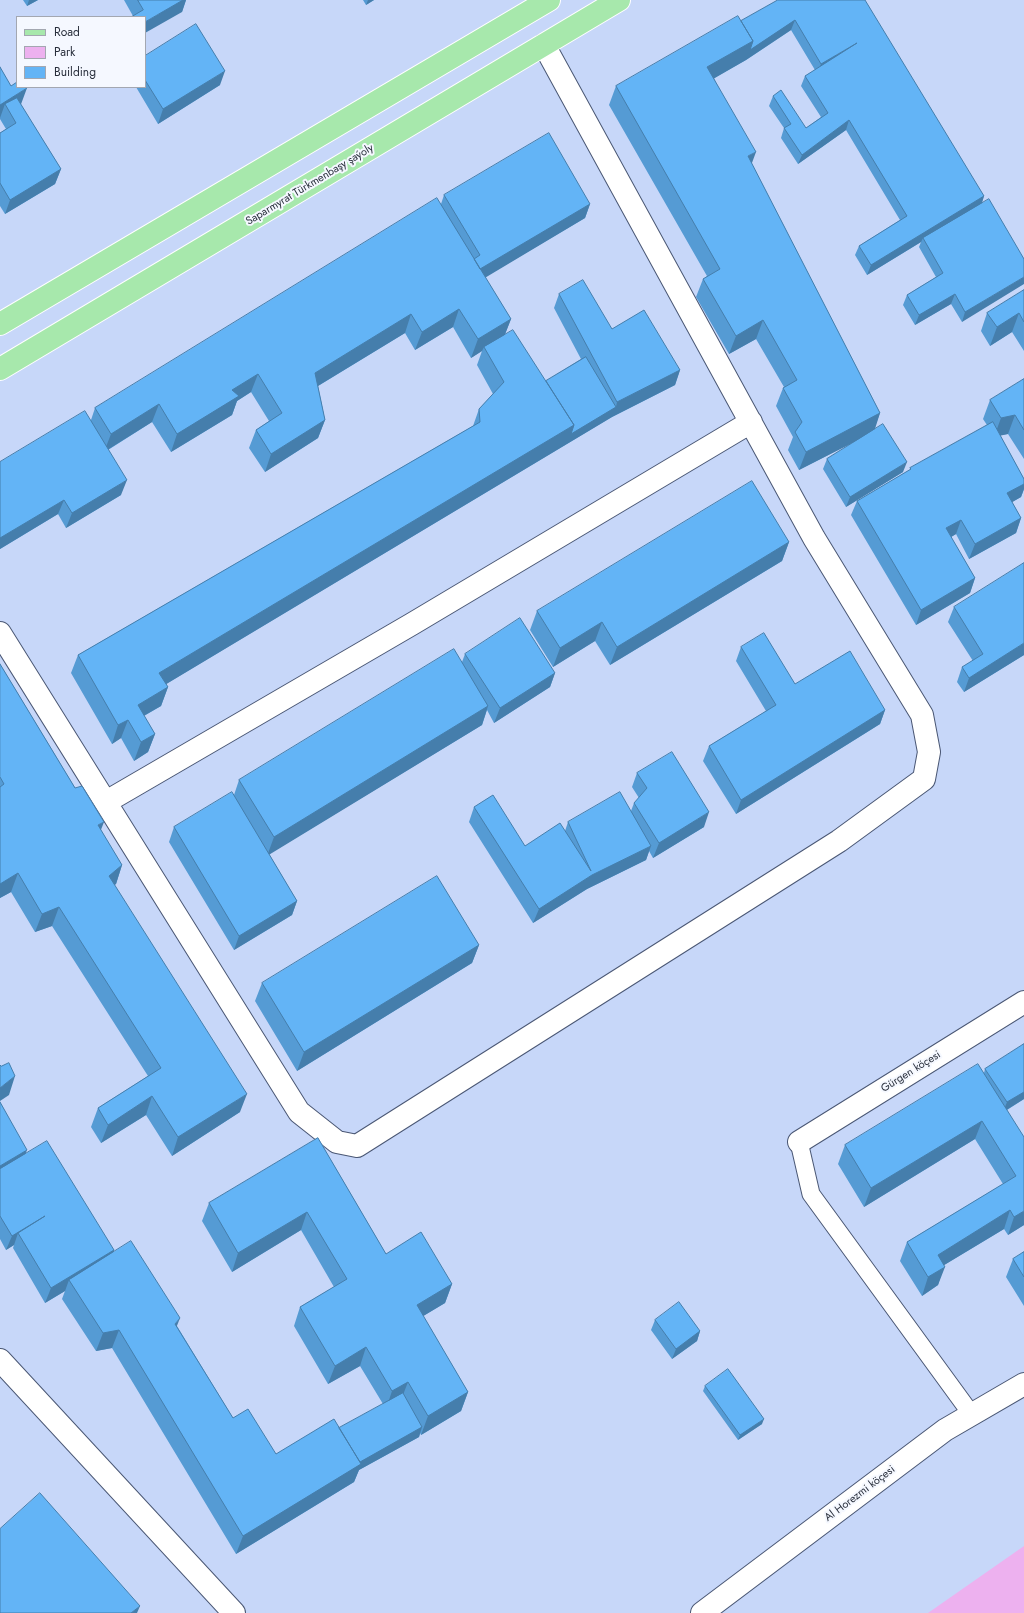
<!DOCTYPE html>
<meta charset="utf-8">
<style>
body{margin:0}
#map{position:relative;width:1024px;height:1613px;overflow:hidden;background:#c7d7f9;font-family:Jost,sans-serif}
canvas{display:block}
.legend{position:absolute;left:16px;top:16px;width:130px;height:72px;box-sizing:border-box;background:#f5f8ff;border:1px solid #a3a7b1;margin:0;padding:5px 7px;list-style:none;font-size:12px;color:#282e3b}
.legend li{display:flex;align-items:center;gap:8px;height:20px}
.legend b{width:20px;border:1px solid #a3a7b1}
</style>
<div id="map">
<canvas width="1024" height="1613"></canvas>
<ul class="legend">
<li><b style="height:5px;background:#a7e8ac"></b>Road</li>
<li><b style="height:11px;background:#edb1ef"></b>Park</li>
<li><b style="height:11px;background:#63b4f6"></b>Building</li>
</ul>
</div>
<script>
const c = document.querySelector('canvas').getContext('2d');
c.lineJoin = 'round';
function fillPath(path, color) {
  c.fillStyle = color;
  c.fill(path, 'evenodd');
}
function trace(path, color, width, dash) {
  c.strokeStyle = color;
  c.lineWidth = width;
  c.lineCap = dash ? 'butt' : 'round';
  c.setLineDash(dash || []);
  c.stroke(path);
}
function label(font, color, halo, rows, align = 'center') {
  c.font = font + ' Jost,sans-serif';
  c.lineWidth = 4;
  c.setLineDash([]);
  c.textBaseline = 'middle';
  c.strokeStyle = halo;
  c.fillStyle = color;
  for (const [text, x, y, turn = 0] of rows) {
    c.save();
    c.translate(x, y);
    c.rotate((+turn || 0) * Math.PI / 180);
    c.textAlign = isNaN(turn) ? turn : align;
    if (halo) c.strokeText(text, 0, 0);
    c.fillText(text, 0, 0);
    c.restore();
  }
}
const green = new Path2D(`
 M1024,1546V1613H928Z`);
const service = new Path2D(`
 M799,1142L811,1194L972,1415`);
const minor = new Path2D(`
 M0,633L299,1112L337,1142L357,1146L839,841L924,779L929,752L922,715L814,538L544,45
 M106,802L412,624L751,422
 M799,1142L1024,1002
 M0,1360L234,1613`);
const tertiary = new Path2D(`
 M702,1613L945,1430L1024,1384`);
const primary = new Path2D(`
 M0,324L549,0
 M0,369L619,0`);
const wall = new Path2D(`
 M23,0H38L27,6Z
 M124,0H186L182,12L133,16Z
 M363,0H374L366,5Z
 M778,0L984,196L982,202L1024,259L962,322L951,304L915,325L903,305L907,295L936,277L919,247L921,242L867,275L855,255L859,246L900,220L846,130L798,164L781,138L784,128L769,106L773,96L806,128L821,117L801,86L805,76L815,70L791,30L746,60L714,78L752,164L880,413L874,429L903,472L846,507L823,469L827,459L857,440L799,470L788,450L793,437L776,406L783,388L784,387L756,339L729,354L696,297L703,279L707,276L609,105L616,86L741,21Z
 M145,56L220,85L158,124L136,87H145Z
 M0,67L21,105L61,169L55,184L5,214L0,206V133L6,129L0,119Z
 M444,195L590,204L585,218L485,277L511,319L505,334L546,381L581,359L554,308L559,294L612,329L680,370L675,385L612,417L166,684L168,687L161,706L144,716L155,734L148,752L134,761L121,738L112,744L71,673L78,655L473,426L479,409L493,394L477,365L482,351L471,358L453,327L415,350L405,333L318,386L325,420L318,438L265,472L249,448L256,430L269,421L251,392L237,401L232,415L171,452L152,422L108,450L121,495L66,528L58,514L0,549V462L91,420L95,408L441,204Z
 M1024,290V351L1012,332L990,346L981,331L987,313Z
 M1024,379V459L1008,434L1000,435L1024,479V489L1021,497L1012,502L1021,518L1016,533L969,559L956,534L951,537L975,578L970,593L916,625L851,515L857,501L910,470V468L987,425L983,419L990,400Z
 M789,542L782,561L610,665L595,641L553,667L530,630L537,611Z
 M954,607L1024,655L964,692L957,682L962,667L973,661L948,622Z
 M741,647L795,684L885,710L880,724L736,814L703,761L709,746L766,711L736,661Z
 M465,654L555,673L550,687L494,723L487,710L482,725L269,854L297,901L292,915L234,950L169,842L174,827L234,795L239,780L462,662Z
 M0,664L122,865L116,884L114,885L240,1112L172,1156L146,1115L101,1143L91,1127L98,1108L148,1076L52,926L35,932L11,892L0,898Z
 M637,773L704,827L653,858L649,851L646,860L587,889L533,923L469,822L474,807L525,846L565,831L568,822L631,811L634,803L639,798L632,787Z
 M479,945L472,963L297,1071L255,1001L262,983Z
 M1024,1044V1099L1007,1110L1024,1225L1008,1235L1004,1229L944,1265L938,1285L922,1296L900,1261L907,1242L1003,1184L975,1139L864,1207L838,1164L845,1145L984,1073L985,1069Z
 M0,1102L26,1154L114,1250V1252L177,1326L233,1418L276,1454L339,1428L383,1404L360,1366L328,1384L294,1326L300,1307L334,1287L301,1230L232,1272L202,1221L209,1203L318,1138L386,1254L452,1284L445,1303L423,1316L468,1392L461,1411L421,1435L420,1433L419,1437L359,1470L354,1482L236,1554L112,1348L96,1351L62,1299L65,1291L45,1303L13,1248L14,1245L6,1250L0,1239Z
 M1024,1252V1306L1006,1277L1013,1259Z
 M655,1320L700,1331L697,1341L672,1359L651,1330Z
 M705,1386L762,1424L738,1440L703,1391Z`);
const shadedWall = new Path2D(`
 M29,0H38L27,6Z
 M183,0H186L182,12L145,33V22Z
 M368,0H374L366,5Z
 M795,20L791,30L746,60L701,86L707,67L753,41Z
 M857,43L817,74L821,64Z
 M225,71L220,85L158,124L163,109Z
 M27,88L20,107L5,104L0,118V105Z
 M849,120L846,130L798,164L802,155Z
 M756,152L749,171L748,156Z
 M61,169L55,184L5,214L10,200Z
 M984,196L981,206L923,238L921,242L867,275L871,265Z
 M590,204L585,218L473,285L478,270Z
 M1024,277V284L962,322L965,312Z
 M955,294L951,304L915,325L919,315Z
 M459,309L453,327L415,350L422,332Z
 M1019,313L1012,332L990,346L997,327Z
 M411,314L405,333L308,392L315,373Z
 M511,319L504,337L484,347L482,351L471,358L478,339Z
 M763,320L756,339L729,354L736,336Z
 M680,370L675,385L612,417L153,692L159,673L574,425L616,407L617,402Z
 M258,374L251,392L237,401L232,415L171,452L177,434L232,390Z
 M159,404L152,422L104,452L111,434Z
 M880,413L874,432L799,470L806,452Z
 M1015,415L1008,434L994,437L1001,418Z
 M325,420L318,438L265,472L271,454Z
 M907,462L903,472L846,507L850,497Z
 M127,480L121,495L66,528L72,513Z
 M1024,484V489L1021,497L1002,508L1007,493Z
 M64,500L58,514L0,549V538Z
 M1021,518L1016,533L969,559L975,544Z
 M961,520L956,534L941,543L946,528Z
 M789,542L782,561L610,665L617,647Z
 M975,578L970,593L916,625L921,610Z
 M602,622L595,641L553,667L560,648Z
 M1024,643V655L964,692L969,678Z
 M555,673L550,687L494,723L500,708Z
 M168,687L161,706L131,723L138,705Z
 M488,706L482,725L267,856L274,837Z
 M885,710L880,724L736,814L741,800Z
 M128,720L121,738L112,744L118,725Z
 M155,734L148,752L134,761L141,742Z
 M709,812L704,827L653,858L659,843Z
 M104,822L97,840L98,825Z
 M651,846L646,860L587,889L533,923L539,909L592,875Z
 M122,865L116,884L102,894L109,876Z
 M18,873L11,892L0,898V884Z
 M297,901L292,915L234,950L239,936Z
 M59,907L52,926L35,932L42,914Z
 M479,945L472,963L297,1071L304,1052Z
 M15,1076L9,1095L0,1101V1088Z
 M1024,1092V1099L1003,1112L1007,1102Z
 M247,1094L240,1112L172,1156L178,1137Z
 M152,1096L146,1115L101,1143L108,1125Z
 M982,1121L975,1139L864,1207L871,1188Z
 M27,1150L20,1168L0,1180V1166Z
 M1010,1210L1004,1229L931,1273L938,1255Z
 M1024,1211V1225L1008,1235L1014,1217Z
 M307,1212L301,1230L232,1272L238,1253Z
 M45,1216L18,1233L14,1245L6,1250L12,1236Z
 M114,1250L109,1265L69,1280L65,1291L45,1303L51,1288Z
 M945,1267L938,1285L922,1296L928,1277Z
 M452,1284L445,1303L410,1324L417,1305Z
 M180,1318L173,1336L175,1324Z
 M119,1330L112,1348L96,1351L103,1333Z
 M700,1331L697,1341L672,1359L676,1349Z
 M366,1347L360,1366L328,1384L335,1366Z
 M408,1382L401,1400L386,1409L392,1391Z
 M468,1392L461,1411L421,1435L428,1416Z
 M764,1419L762,1424L738,1440L740,1435Z
 M422,1427L419,1437L359,1470L354,1482L236,1554L243,1536L355,1464Z
 M140,1606L137,1613H131Z`);
const building = new Path2D(`
 M138,0H183L145,22V17H131L143,10Z
 M778,0H865L984,196L871,265L859,246L907,216L849,120L802,155L784,128L791,124L773,96L781,90L806,128L828,113L805,76L857,43L821,64L795,20L750,50L753,41L741,21Z
 M738,16L753,41L707,67L756,152L748,156L880,413L806,452L795,432L802,422L783,388L797,380L763,320L736,336L703,279L720,269L616,86Z
 M196,24L225,71L163,109L145,80V56Z
 M0,67L11,86L17,82V87H26L27,88L0,105Z
 M17,98L61,169L10,200L0,183V133L16,123L5,104Z
 M549,133L590,204L480,269L474,259L480,255L444,195Z
 M437,198L511,319L478,339L459,309L422,332L411,314L315,373L325,420L271,454L256,430L282,413L258,374L232,390L239,396L177,434L159,404L111,434L95,408Z
 M989,199L1024,259V277L965,312L955,294L919,315L907,295L943,273L923,238Z
 M583,280L612,329L644,310L680,370L617,402L559,294Z
 M1024,290V322L1019,313L997,327L987,313Z
 M513,330L574,425L159,673L168,687L138,705L155,734L141,742L128,720L118,725L78,655L480,422L479,409L504,382L484,347Z
 M586,357L616,407L571,434L574,425L546,381Z
 M1024,379V430L1015,415L1001,418L990,400Z
 M85,411L127,480L72,513L64,500L0,538V462Z
 M993,422L1024,479V484L1007,493L1021,518L975,544L961,520L946,528L975,578L921,610L857,501L911,469L910,468Z
 M883,424L907,462L850,497L827,459Z
 M752,481L789,542L617,647L602,622L560,648L537,611Z
 M1024,563V643L969,678L962,667L983,654L954,607Z
 M520,618L555,673L500,708L465,654Z
 M764,633L795,684L850,651L885,710L741,800L709,746L776,705L741,647Z
 M454,649L488,706L274,837L239,780Z
 M0,664L75,788L82,786L104,822L98,825L122,865L109,876L247,1094L178,1137L152,1096L108,1125L98,1108L161,1068L59,907L42,914L18,873L0,884V787L4,784L0,777Z
 M672,752L709,812L659,843L634,803L647,788L637,773Z
 M232,792L297,901L239,936L174,827Z
 M620,792L651,846L592,875L539,909L474,807L493,795L525,846L560,823L591,871L568,822Z
 M437,876L479,945L304,1052L262,983Z
 M1024,1044V1092L1007,1102L985,1069Z
 M9,1063L15,1076L0,1088V1065L1,1066Z
 M978,1064L1024,1137V1211L1014,1217L1010,1210L938,1255L945,1267L928,1277L907,1242L1016,1176L982,1121L871,1188L845,1145Z
 M0,1102L27,1150L0,1166Z
 M318,1138L386,1254L421,1232L452,1284L417,1305L468,1392L428,1416L408,1382L392,1391L366,1347L335,1366L300,1307L347,1279L307,1212L238,1253L209,1203Z
 M47,1141L114,1250L51,1288L18,1233L45,1216L12,1236L0,1216V1169Z
 M131,1241L180,1318L175,1324L233,1418L248,1409L276,1454L334,1419L361,1464L243,1536L119,1330L103,1333L69,1280Z
 M1024,1252V1277L1013,1259Z
 M679,1302L700,1331L676,1349L655,1320Z
 M728,1369L764,1419L740,1435L705,1386Z
 M403,1393L422,1427L360,1462L339,1428Z
 M40,1493L140,1606L131,1613H0V1529Z`);
const streetNames = [
 ["Saparmyrat Türkmenbaşy şaýoly",310,185,-31],
 ["Gürgen köçesi",911,1072,-32],
 ["Al Horezmi köçesi",860,1494,-37]
];
fillPath(green, '#edb1ef');
trace(service, '#4a5774', 19);
trace(minor, '#4a5774', 24);
trace(tertiary, '#4a5774', 24);
trace(primary, '#fff', 24);
trace(service, '#fff', 17);
trace(minor, '#fff', 22);
trace(tertiary, '#fff', 22);
trace(primary, '#a7e8ac', 22);
fillPath(wall, '#559bd4');
fillPath(shadedWall, '#457eac');
fillPath(building, '#63b4f6');
trace(building, '#457eac', 1);
label('11px', '#282e3b', '#f5f8ff', streetNames);
</script>
